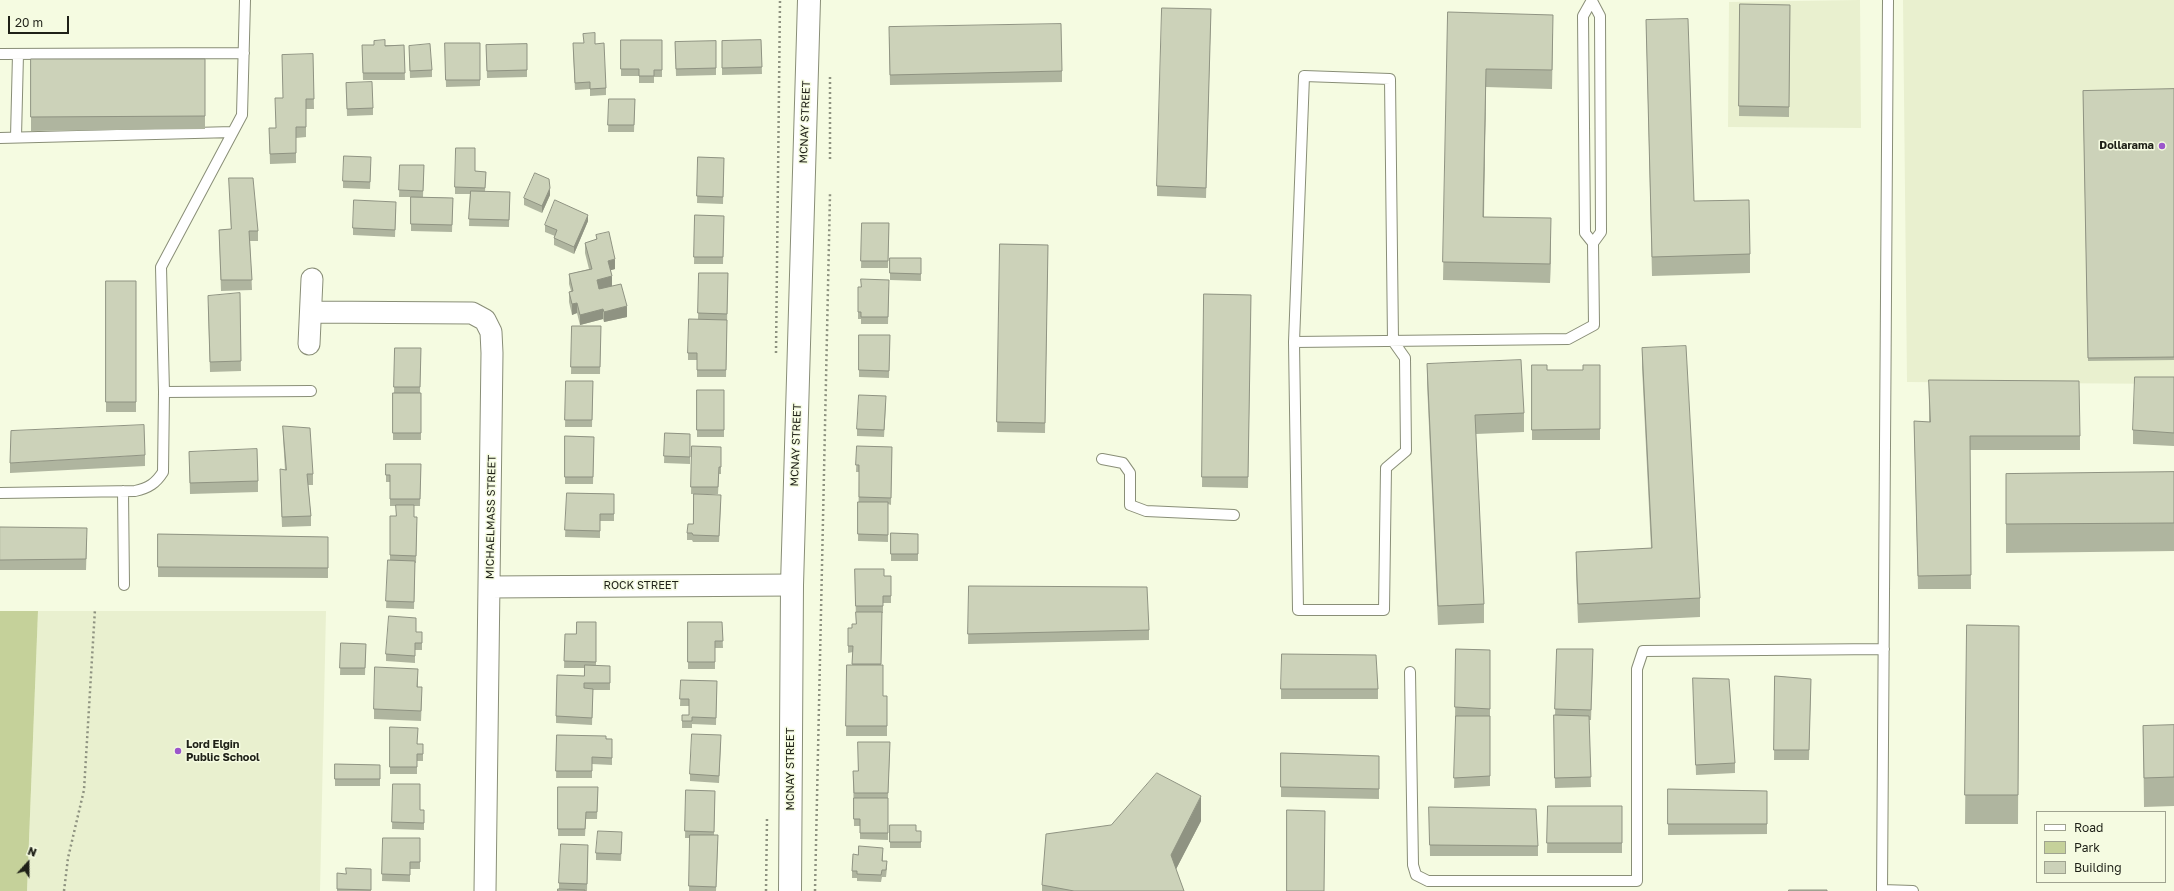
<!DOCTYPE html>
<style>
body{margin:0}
#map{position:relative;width:2174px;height:891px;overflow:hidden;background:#f5fbe1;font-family:"Golos Text",sans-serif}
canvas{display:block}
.legend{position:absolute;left:2036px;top:811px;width:130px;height:72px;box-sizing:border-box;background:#f5fbe1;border:1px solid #9fa390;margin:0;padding:5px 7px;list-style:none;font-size:12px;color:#1e2017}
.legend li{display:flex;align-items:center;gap:8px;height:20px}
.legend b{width:20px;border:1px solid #9fa390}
.north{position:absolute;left:8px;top:843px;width:40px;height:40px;-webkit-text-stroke:3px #f5fbe1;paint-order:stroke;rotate:21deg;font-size:11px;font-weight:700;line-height:16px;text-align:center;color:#1e2017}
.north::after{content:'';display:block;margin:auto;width:14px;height:18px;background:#1e2017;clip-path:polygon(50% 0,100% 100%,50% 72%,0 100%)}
.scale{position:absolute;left:8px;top:16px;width:61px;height:18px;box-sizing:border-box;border:2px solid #1e2017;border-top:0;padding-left:5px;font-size:12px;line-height:14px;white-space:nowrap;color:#1e2017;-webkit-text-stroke:3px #f5fbe1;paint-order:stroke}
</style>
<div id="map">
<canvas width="2174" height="891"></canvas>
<ul class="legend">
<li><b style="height:5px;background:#fff"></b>Road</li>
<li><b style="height:11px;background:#c5d19a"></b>Park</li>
<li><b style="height:11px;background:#ccd2b9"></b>Building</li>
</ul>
<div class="north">N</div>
<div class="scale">20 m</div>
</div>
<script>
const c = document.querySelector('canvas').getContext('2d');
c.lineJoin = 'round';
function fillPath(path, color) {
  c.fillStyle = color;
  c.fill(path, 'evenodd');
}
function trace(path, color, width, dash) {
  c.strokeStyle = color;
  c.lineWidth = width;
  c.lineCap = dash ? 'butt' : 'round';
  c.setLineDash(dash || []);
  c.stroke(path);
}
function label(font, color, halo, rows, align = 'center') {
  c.font = font + ' "Golos Text",sans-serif';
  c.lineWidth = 3;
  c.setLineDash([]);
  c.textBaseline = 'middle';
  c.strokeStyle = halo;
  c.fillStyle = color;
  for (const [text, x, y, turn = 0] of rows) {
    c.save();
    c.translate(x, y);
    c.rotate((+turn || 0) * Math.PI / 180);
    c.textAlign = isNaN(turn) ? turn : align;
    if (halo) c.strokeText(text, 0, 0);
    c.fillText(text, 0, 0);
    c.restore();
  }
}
const built = new Path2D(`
 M1860,0L1861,128L1728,127L1729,2Z
 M1903,0H2174V384L1907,382Z
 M38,611H326L320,891H27Z`);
const green = new Path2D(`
 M0,611H38L27,891H0Z`);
const path = new Path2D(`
 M830,159V77
 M776,353L780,0
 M64,891L68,858L84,790L95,609
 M766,891L767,818
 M815,891L830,194`);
const service = new Path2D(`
 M1888,0L1882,890L1913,891
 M1592,1L1600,16L1601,232L1593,243
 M0,54L244,53
 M1304,76L1390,79L1393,341L1405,358L1406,451L1386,468L1384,610H1298L1294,342Z
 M16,137L18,54
 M0,138L233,132
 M1294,342L1568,339L1594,325L1593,243L1585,233L1583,16L1592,0
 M164,392L311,391
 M1102,459L1123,463L1130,473V505L1146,511L1234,515
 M123,491L124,585
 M0,493L135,491C149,488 156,483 163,472L164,392L161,267L242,115L245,0
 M1410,672L1413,865L1416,875L1428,881H1637V669L1643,651L1884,649`);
const minor = new Path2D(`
 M311,312L472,313L485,320L491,332L492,353L485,891
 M309,344L312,279
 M490,587L792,585`);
const tertiary = new Path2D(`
 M790,891L792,585L809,0`);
const wall = new Path2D(`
 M1740,4L1790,5L1789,117L1739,116Z
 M1211,9L1206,198L1157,196V186Z
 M1448,12L1553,34L1552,89L1486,87L1484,217L1551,237L1550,283L1443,280Z
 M1646,20L1694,201L1750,254V273L1652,276Z
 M889,37L1062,71V82L890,85Z
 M621,40H662V77H654V83H639V76H621Z
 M761,40L762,74L722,75V41Z
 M716,41V75L676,76L675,42Z
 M445,43H480V86L446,87Z
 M527,44V77L487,78L486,45Z
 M595,44L606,88V95L590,96V89L575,90L573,50Z
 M362,45H404L405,80H363Z
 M409,46L432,70V77L410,78Z
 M313,54L314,109H306V137L296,138V163L270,164L269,128H276L283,98Z
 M31,59H205V129L31,131Z
 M346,83L373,108V115L347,116Z
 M2174,89V360L2088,361L2083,91Z
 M609,99H635L634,132H608Z
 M698,157L724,158L723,204L697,203Z
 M371,164L370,189L343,188V181Z
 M400,165H424L423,197L453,198L452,232L411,231V197H399Z
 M475,171L486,172L485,192H510L509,227L469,226L470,194H455V187Z
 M229,178L258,231V241H250L252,290L221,291L219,230L231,229Z
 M550,195L542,213L524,205V198Z
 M396,209L395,237L353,235V228Z
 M695,215L724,216L723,264H694Z
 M588,221L574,254L554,245V238L555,236L545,232V225Z
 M862,223H889L888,268H861Z
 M596,235L615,269L611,270L612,286L627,317L604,322L603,319L580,325L577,313L572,315L569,302V292L571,291L569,284V274L589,269L585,253V243L596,240Z
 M1000,244L1048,245L1045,433L997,432Z
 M890,258H921V281L890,280Z
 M699,273H728L726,377H697V360H688V353L698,319Z
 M106,281H136V412H106Z
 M889,287L888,324H861V319H858V312Z
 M240,293L241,371L210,372L208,306Z
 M1204,294L1251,295L1248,488L1202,487Z
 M572,326H601L600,374H571Z
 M859,335H890L889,378L859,377Z
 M395,348H421L420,393H421V440H393V393H394Z
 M1642,348L1700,598V617L1578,623L1576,570V552L1651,548L1642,367Z
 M1427,364L1524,413V432L1476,434L1484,604V623L1438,625L1427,383Z
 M1532,365L1547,370H1583L1600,365V440H1532Z
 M2174,377V446L2133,444V430Z
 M1929,380L2080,436V450H1970L1971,589H1918L1914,421L1929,422Z
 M566,381H593L592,427H565Z
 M697,390H724V437H697Z
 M886,403L884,437L857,436V429Z
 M283,426L313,474V485H308L311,516V526L282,527L280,479L285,470L283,437Z
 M665,433L690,434V464L664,463Z
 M565,436L594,437L593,484H565Z
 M692,446L721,447V474H719L718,494H691Z
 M857,446L892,447L891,505L888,504V542L858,541L859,472H856Z
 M189,452L258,481V492L190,494Z
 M145,455V466L10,473V463Z
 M386,464H421L420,506H414V517L417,524L416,563H415L414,609L386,608L388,560H390V516H396V506H390V482H386Z
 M2174,472V551L2006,553V474Z
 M567,493L614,494V521H600V538L565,537Z
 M721,502L719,542H693L692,540H687V533L693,524Z
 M0,527L87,538L86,570H0Z
 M891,533L918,534V561H891Z
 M158,534L328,537V578L158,577Z
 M855,569L884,576H891V603H883V613H882L881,665L883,696H887V736H846L847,665H852L853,652L848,653V628H852L856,624Z
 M969,586L1149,630V640L968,644Z
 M596,622V666H610V690H593L592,725L556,723V716L584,676V668H564L565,634H576Z
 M688,622H722L723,648H715V669H688Z
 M416,625V632L422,639V650H415V663L386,661V654Z
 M1967,625L2019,626L2018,824H1965Z
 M341,643L366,644L365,675H340Z
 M1456,649L1490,650V786L1454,788L1456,718H1455Z
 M1557,649L1593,659L1591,720H1589L1591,787L1555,788L1554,715H1555Z
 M1775,676L1811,679L1809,760H1774Z
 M1693,678L1735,763V773L1696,775Z
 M418,679V687L422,697L421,721L374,719V709Z
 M681,680L717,681L716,725L692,724V728H682V715H689V706H680Z
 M1281,689H1378V699H1281Z
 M2174,725V806L2144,807L2143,726Z
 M390,727L418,744H423V761H417V774H390Z
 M557,735L612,739V765L592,764V778H556Z
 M721,742L719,783L690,781V774Z
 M890,749L888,798V840L860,839V826H854L853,771H858Z
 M1281,753L1379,756V799L1281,797Z
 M335,764L380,765V786H335Z
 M393,784L420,810H424V830L392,829Z
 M558,787H598L597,819H586L585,836H558Z
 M1668,789L1767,791V834L1668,835Z
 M686,790L715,791L714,835L718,842L716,891H689L690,838H685Z
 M1548,806H1622V853H1547Z
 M1429,807L1538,846V856H1430Z
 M1201,821L1176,869L1184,891H1042V885Z
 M890,825L916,831H921V848H890Z
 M383,838H420V869H410V882L382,881Z
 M622,839L621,861L596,860V853Z
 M588,845L587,891H558L559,889V883Z
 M858,855H883V861L887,868L886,877H882L881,882L857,881V878H852V871Z
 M371,869V891H337V889L346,874Z`);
const shadedWall = new Path2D(`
 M1486,69V87L1483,235V217Z
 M550,188V195L542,213V206Z
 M588,215V221L574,254V247Z
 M1551,218V237L1550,283V264Z
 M615,259V269L608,271V261Z
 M612,276V287L597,291V280Z
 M577,303V313L572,315V304Z
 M627,306V317L604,322V312Z
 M603,309V319L580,325V315Z
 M1201,796V821L1171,879V855Z`);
const building = new Path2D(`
 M1740,4L1790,5L1789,107L1739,106Z
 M1162,8L1211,9L1206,188L1157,186Z
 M1448,12L1553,15L1552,70L1486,69L1483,217L1551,218L1550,264L1443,262Z
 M1688,19L1694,201L1749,200L1750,254L1652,257L1646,20Z
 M1061,24L1062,71L890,75L889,27Z
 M595,33V44L604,43L606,88L590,89V82L575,83L573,43H584L583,34Z
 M385,40V46L404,45L405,73H363L362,45H374V41Z
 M621,40H662V70H654V76H639V69H621Z
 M761,40L762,67L722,68V41Z
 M716,41V68L676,69L675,42Z
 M445,43H480V80H446Z
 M430,44L432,70L410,71L409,46Z
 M527,44V70L487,71L486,45Z
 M313,54L314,99H306V127H296V153L270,154L269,128H276L275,98H283L282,55Z
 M31,59H205V116L31,117Z
 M372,82L373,108L347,109L346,83Z
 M2174,89V357L2088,358L2083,91Z
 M609,99H635L634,125H608Z
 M456,148H475V171L486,172L485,188L455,187Z
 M344,156L371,157L370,182L343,181Z
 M698,157L724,158L723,197L697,196Z
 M400,165H424L423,191L399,190Z
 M535,173L549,179L550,188L542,206L524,198Z
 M229,178H253L258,231H249L252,280H221L219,230L231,229Z
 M471,191L510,192L509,220L469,219Z
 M411,197L453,198L452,225L411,224Z
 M354,200L396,202L395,230L353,228Z
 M555,200L588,215L574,247L554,238L557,230L545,225Z
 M695,215L724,216L723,257H694Z
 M862,223H889L888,261H861Z
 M609,232L615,259L608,261L612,276L597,280L599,289L621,284L627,306L604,312L603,309L580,315L577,303L572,304L569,292L573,291L569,274L592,269L585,243L597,239L596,235Z
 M1000,244L1048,245L1045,423L997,422Z
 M890,258H921V274L890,273Z
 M699,273H728L727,314L698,313Z
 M861,279L889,280L888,317H861V312H858V287H861Z
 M106,281H136V402H106Z
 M240,293L241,361L210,362L208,296Z
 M1204,294L1251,295L1248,477H1202Z
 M689,319L727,320L726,370H697V353H688Z
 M572,326H601L600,367H571Z
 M859,335H890L889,371L859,370Z
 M1686,346L1700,598L1578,604L1576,552L1652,548L1642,348Z
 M395,348H421L420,387H394Z
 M1521,360L1524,413L1475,415L1484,604L1438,606L1427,364Z
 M1532,365H1547V370H1583V365H1600V429L1532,430Z
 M2135,377H2174V433L2133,430Z
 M1929,380L2079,381L2080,436H1970L1971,575L1918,576L1914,421L1930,422Z
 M566,381H593L592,420H565Z
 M697,390H724V430H697Z
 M393,393H421V433H393Z
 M859,395L886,396L884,430L857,429Z
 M144,425L145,455L10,463L11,431Z
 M283,426L310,428L313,474H307L311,516L282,517L280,469L286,470Z
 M665,433L690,434V457L664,456Z
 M565,436L594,437L593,477H565Z
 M692,446L721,447V467H719L718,487H691Z
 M857,446L892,447L891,498L859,497V465H856Z
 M257,449L258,481L190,483L189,452Z
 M386,464H421L420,499H390V475H386Z
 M2174,472V523L2006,524V474Z
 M567,493L614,494V514H600V531L565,530Z
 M694,494L721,495L719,536L693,535L692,533H687L688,524H693Z
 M858,502H888V535L858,534Z
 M396,505H414V517H417L416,556L390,555V516H396Z
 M0,527L87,528L86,559L0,560Z
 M891,533L918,534V554H891Z
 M158,534L328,537V568L158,567Z
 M388,560L415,561L414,602L386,601Z
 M855,569H884V576H891V596H883V606H856Z
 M969,586L1147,587L1149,630L968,634Z
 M856,612H882L881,664H852L853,646H848V628H852V624H856Z
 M389,616L416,618V632H422V643H415V656L386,654Z
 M577,622H596V662L564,661L565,634H576Z
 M688,622H722L723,641H715V662H688Z
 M1967,625L2019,626L2018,795H1965Z
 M341,643L366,644L365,668H340Z
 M1456,649L1490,650V709L1455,707Z
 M1557,649H1593L1591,710L1555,709Z
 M1282,654L1376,655L1378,689H1281Z
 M585,665L610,666V683H584V688L593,689L592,718L556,716L557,675L584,676Z
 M847,665H883V696H887V726H846Z
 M375,667L418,669L417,687H422L421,711L374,709Z
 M1775,676L1811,679L1809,750H1774Z
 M1693,678L1729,679L1735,763L1696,765Z
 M681,680L717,681L716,718L692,717V721H682V715H689V699H680Z
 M1554,715L1589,716L1591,777L1555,778Z
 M1456,716H1490V776L1454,778Z
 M2174,725V777L2144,778L2143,726Z
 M390,727L418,728L417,744H423V754H417V767H390Z
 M692,734L721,735L719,776L690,774Z
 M557,735L606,736V739H612V758L592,757V771H556Z
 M858,742H890L888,793H854L853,771H858Z
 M1281,753L1379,756V789L1281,787Z
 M335,764L380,765V779H335Z
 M1157,773L1201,796L1171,855L1184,891H1074L1042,885L1046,834L1111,825Z
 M393,784H420V810H424V823L392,822Z
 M558,787H598L597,812H586L585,829H558Z
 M1668,789L1767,791V824H1668Z
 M686,790L715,791L714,832L685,831Z
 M854,798H888V833H860V819H854Z
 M1548,806H1622V843H1547Z
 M1429,807L1536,809L1538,846L1430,845Z
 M1287,810L1325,811L1324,891H1287Z
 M890,825H916V831H921V842H890Z
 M598,831L622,832L621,854L596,853Z
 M690,835H718L716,887L689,886Z
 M383,838H420V862H410V875L382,874Z
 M561,844L588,845L587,884L559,883Z
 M859,846L883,848L882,861H887L886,870H882L881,875L857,874V871H852L853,854L858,855Z
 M346,868L371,869V890L337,889V873L346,874Z
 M558,889L585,890V891H558Z
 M1789,890H1827V891H1789Z`);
const markers = [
 [2162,146,4,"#9b56cb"],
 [178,751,4,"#9b56cb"]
];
const streetNames = [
 ["MCNAY STREET",805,122,-88],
 ["MCNAY STREET",796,445,-88],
 ["MICHAELMASS STREET",491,517,-89],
 ["ROCK STREET",641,586],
 ["MCNAY STREET",791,769,-90]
];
const poiNames = [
 ["Dollarama",2154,146],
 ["Lord Elgin",186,745,"left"],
 ["Public School",186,758,"left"]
];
fillPath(built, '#e9f0cf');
fillPath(green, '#c5d19a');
trace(service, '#898e77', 12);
trace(minor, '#898e77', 23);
trace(tertiary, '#898e77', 24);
trace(path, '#8e9280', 2.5, [2, 3]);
trace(service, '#fff', 10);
trace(minor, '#fff', 21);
trace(tertiary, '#fff', 22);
fillPath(wall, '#afb59f');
fillPath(shadedWall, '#8f9382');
fillPath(building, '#ccd2b9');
trace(building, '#8f9382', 1);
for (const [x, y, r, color] of markers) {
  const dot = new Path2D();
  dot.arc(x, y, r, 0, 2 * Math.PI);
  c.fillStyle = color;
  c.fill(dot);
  trace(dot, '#f5fbe1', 1.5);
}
label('11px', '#1e2017', '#f5fbe1', streetNames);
label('bold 11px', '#1e2017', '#f5fbe1', poiNames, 'right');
</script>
